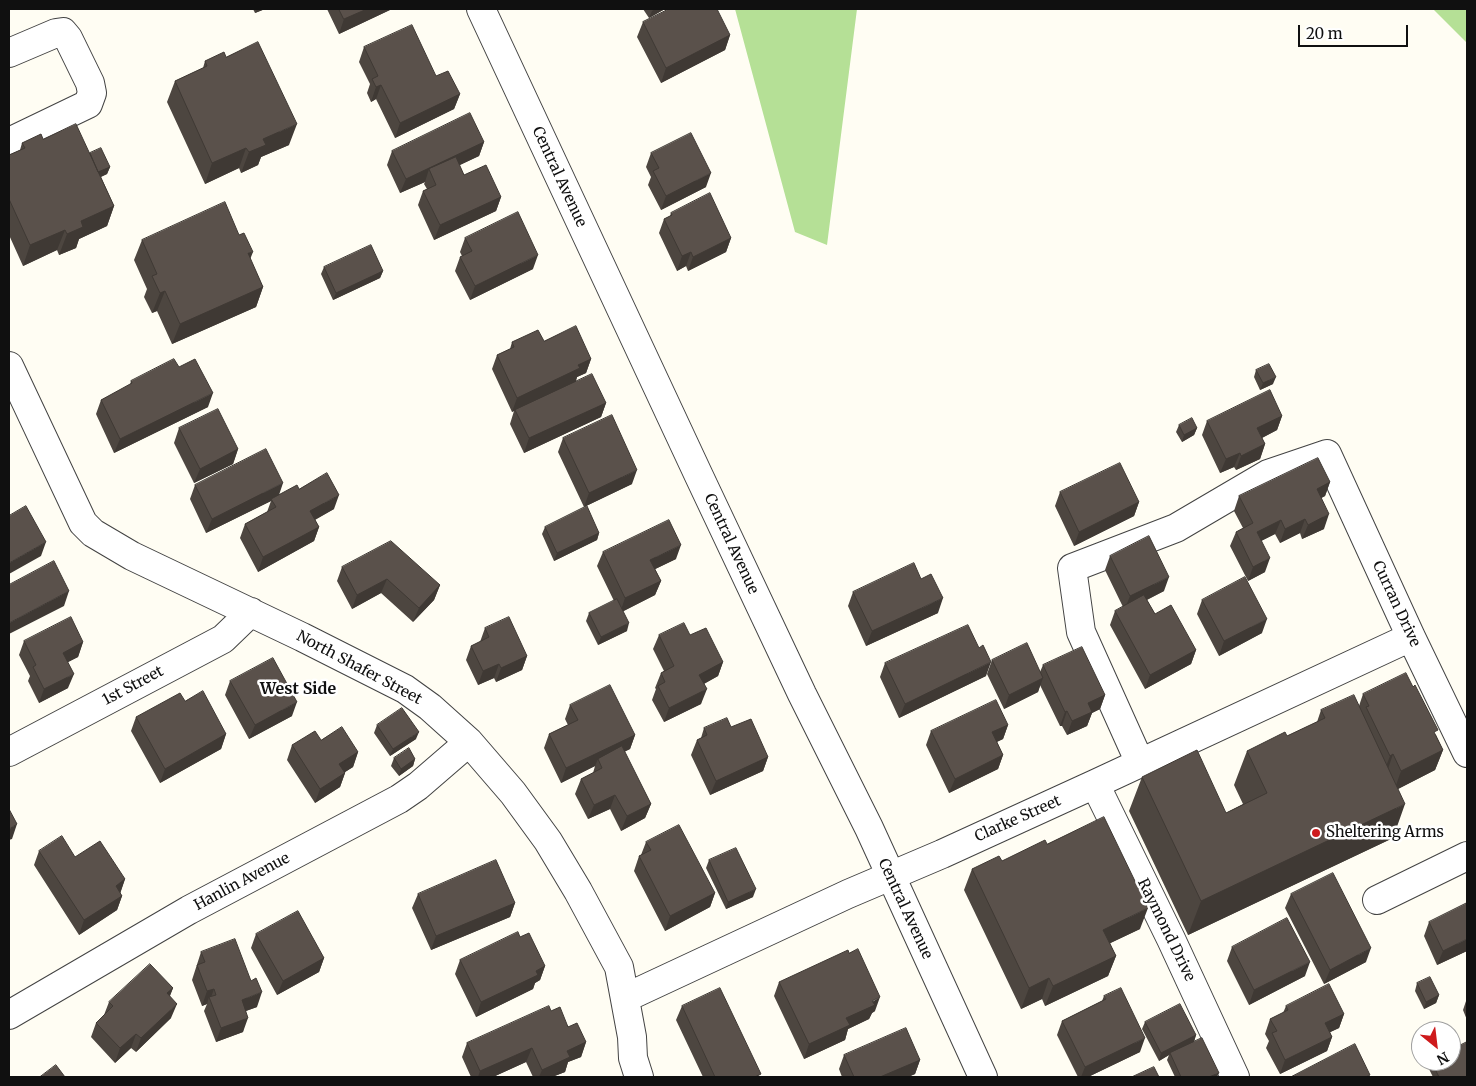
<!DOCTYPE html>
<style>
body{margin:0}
#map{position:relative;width:1476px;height:1086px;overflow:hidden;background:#fffdf3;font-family:Merriweather,serif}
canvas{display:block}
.frame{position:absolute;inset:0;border:10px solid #101010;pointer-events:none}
.north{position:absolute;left:1411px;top:1021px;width:50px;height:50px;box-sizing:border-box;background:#fff;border:1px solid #9f9f9f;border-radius:50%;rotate:151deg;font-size:14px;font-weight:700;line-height:20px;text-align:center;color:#101010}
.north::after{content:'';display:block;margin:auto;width:18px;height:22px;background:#ce1a1c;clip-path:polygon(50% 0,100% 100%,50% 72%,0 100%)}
.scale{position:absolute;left:1298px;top:25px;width:110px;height:22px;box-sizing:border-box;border:2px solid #101010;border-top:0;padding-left:6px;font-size:15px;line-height:18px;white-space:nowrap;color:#101010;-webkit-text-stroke:4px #fff;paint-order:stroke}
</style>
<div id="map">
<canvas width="1476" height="1086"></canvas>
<div class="frame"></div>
<div class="north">N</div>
<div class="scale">20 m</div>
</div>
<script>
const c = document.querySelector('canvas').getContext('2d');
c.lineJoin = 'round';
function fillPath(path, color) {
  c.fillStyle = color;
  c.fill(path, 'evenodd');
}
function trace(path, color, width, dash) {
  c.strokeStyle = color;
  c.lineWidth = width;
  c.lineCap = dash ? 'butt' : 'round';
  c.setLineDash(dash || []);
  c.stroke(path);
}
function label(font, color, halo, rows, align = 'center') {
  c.font = font + ' Merriweather,serif';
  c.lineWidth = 5;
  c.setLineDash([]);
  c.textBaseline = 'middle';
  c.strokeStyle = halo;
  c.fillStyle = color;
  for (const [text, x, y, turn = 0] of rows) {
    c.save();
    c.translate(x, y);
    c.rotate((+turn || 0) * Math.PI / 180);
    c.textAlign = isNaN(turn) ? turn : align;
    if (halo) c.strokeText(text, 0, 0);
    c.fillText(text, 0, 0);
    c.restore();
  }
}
const forest = new Path2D(`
 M735,9H857L827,245L795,232Z
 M1433,9H1467V43Z`);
const minor = new Path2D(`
 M481,9L699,476L802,694L869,828L983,1077
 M9,53L56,33L63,32L68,38L90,83L92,93L88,104L9,142
 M9,366L83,523L93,533L132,556L302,637L405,689L430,707L469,742L513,793L548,841L578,891L619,967L632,1037L633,1058L639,1077
 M9,752L223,639L251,612
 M1140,763L1081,632L1072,568L1176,528L1268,474L1327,454L1411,637L1467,753
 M1095,784L1171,939L1235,1077
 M1377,900L1467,856
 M625,998L848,894L942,854L1095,784L1411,637
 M9,1015L189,910L399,799L418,786L469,742`);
const wall = new Path2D(`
 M253,9H265L255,13Z
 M327,9H392L339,34Z
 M643,9H665L649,18Z
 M643,22L730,35L725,50L661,83L637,37Z
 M364,47L436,76L460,94L454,109L395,138L376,99L371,102L367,93L370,84L359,62Z
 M226,57L289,145L261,157L258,165L241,173L239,168L205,184L167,102L175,81L203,68L205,61Z
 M43,139L90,153L110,167L107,174L101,177L114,206L107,226L79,239L76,248L59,255L57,250L23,266L9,235V155L20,150L22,143Z
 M484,142L479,156L459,165L464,175L501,197L496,211L434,240L418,205L423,191L427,189L424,184L425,182L400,193L387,165L392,151Z
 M651,153L706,187L661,210L648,185L651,177L646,167Z
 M671,213L731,238L726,252L688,271L686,266L677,271L659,233L664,219L670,216Z
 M239,235L263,287L256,307L172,344L157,311L152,313L144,297L147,289L134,260L142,240Z
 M465,238L533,269L470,300L455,271L460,257L462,256L460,252Z
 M324,267L383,271L380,278L333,300L321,274Z
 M544,341L591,359L586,373L577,377L576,381L606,403L601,417L524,453L510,424L514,411L512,412L492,369L497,355L510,349L512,342Z
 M1256,370L1273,384L1260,390L1254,377Z
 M131,381L208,407L114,453L96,414L101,400L130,385Z
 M1282,416L1277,430L1262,438L1265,444L1260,459L1236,470L1234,467L1220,473L1202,435L1207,421Z
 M1179,425L1197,428L1194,435L1182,442L1176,432Z
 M179,428L238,449L233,464L194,483L174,443Z
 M563,438L632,484L584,507L558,452Z
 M1330,482L1325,496L1321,498L1324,529L1302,539L1300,533L1280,543L1275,534L1261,541L1265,572L1248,581L1230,546L1236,532L1243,528L1234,511L1239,496Z
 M195,485L279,495L299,489L334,509L315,520L319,527L314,541L258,572L240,538L245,524L267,512L271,501L206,533L190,499Z
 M1060,492L1139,502L1134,516L1074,546L1055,506Z
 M545,527L599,533L597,540L554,561L542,534Z
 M603,552L676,559L655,569L661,581L655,595L623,611L627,631L598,645L586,621L589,613L614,601L597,566Z
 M1110,556L1164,591L1147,600L1155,614L1196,650L1191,664L1145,689L1110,625L1115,611L1123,607L1105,570Z
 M342,567L440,585L434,600L413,622L381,593L352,609L337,581Z
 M853,592L938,613L866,646L848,606Z
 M1202,600L1262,633L1219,656L1197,614Z
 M485,628L527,656L522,670L496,682L494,678L478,685L466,660L471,646L480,642Z
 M659,635H690L723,662L718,676L704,684L701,704L664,722L652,700L656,689L655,688L661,673L664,671L653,649Z
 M24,641L83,642L78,657L67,662L68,688L39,703L28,681L30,676L19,655Z
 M992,660L1040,672L1043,665L1105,695L1100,709L1092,713L1087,726L1067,735L1062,726H1060L1040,685L1038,692L1004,709L987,674Z
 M885,663L986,676L899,718L880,677Z
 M230,681L292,716L249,739L225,695Z
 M1363,694L1436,735L1443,750L1435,770L1398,789L1393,838L1188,935L1129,811L1142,777L1226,813L1243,804L1234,785L1247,751L1287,736L1317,722L1321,710L1359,706Z
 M185,701L226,734L221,749L160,783L131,731L136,717Z
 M570,705L635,735L630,749L624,752L651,804L645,818L621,831L610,809L588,819L575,794L581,779L593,773L595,766L561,783L544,748L549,734L568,725L565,719Z
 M377,725L416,739L390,756L374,733Z
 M1008,725L1003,739L997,742L1003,755L998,769L949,793L926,745L931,731Z
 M731,727L768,757L763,771L710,795L691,755L697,740L701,738L704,728Z
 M321,740L358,752L353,767L345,772V773L340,787L315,803L287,760L292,745Z
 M394,758L415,759L413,766L399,776L391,766Z
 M646,842L715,893L710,907L665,931L634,871L639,856L641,855Z
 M1047,844L1140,929L1110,943L1116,956L1108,976L1045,1006L1042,999L1021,1009L964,890L972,869L1002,861Z
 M39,851L75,857L125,879L120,893L122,896L117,910L79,935L34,865Z
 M709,860L753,897L726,909L706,868Z
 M418,894L515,903L510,917L431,950L412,908Z
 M1291,894L1366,962L1324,984L1285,908Z
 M1429,922L1467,951L1437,965L1424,936Z
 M256,934L324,958L319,972L277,995L251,948Z
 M520,937L545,966L540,980L535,983L533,989L476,1017L455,974L460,960Z
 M1232,947L1305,976L1249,1005L1227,961Z
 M201,952L257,1007L246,1011L243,1032L216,1042L204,1011L207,1004L202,1006L192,980Z
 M779,982L875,1011L872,1013L869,1019L848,1029L845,1040L804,1059L774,996Z
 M1417,983L1439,995L1436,1003L1424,1009L1415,991Z
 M173,988L170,996L171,1018L136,1052L131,1048L115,1063L91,1037L96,1023L104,1015L109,1002Z
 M1104,996L1140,1052L1088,1077H1078L1057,1035L1062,1021L1102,1001Z
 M1467,998V1020L1463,1010Z
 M682,1006L760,1077H703L676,1020Z
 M1286,1006L1344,1014L1339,1028L1330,1032L1332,1037L1327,1051L1280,1074L1266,1048L1269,1041L1265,1034L1270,1019L1283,1013Z
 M551,1011L586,1042L581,1057L568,1062L565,1072L552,1077H533L526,1062L493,1077H471L462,1057L467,1043Z
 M1145,1022L1196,1035L1194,1041L1217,1077H1175L1167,1060L1169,1055L1159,1061L1142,1029Z
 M844,1055L920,1060L915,1074L908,1077H842L839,1069Z
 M1430,1061H1451L1467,1077H1433L1428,1067Z`);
const shadedWall = new Path2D(`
 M257,9H265L255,13Z
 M367,9H392L339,34L344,19Z
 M655,9H665L649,18L652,11Z
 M730,35L725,50L661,83L666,68Z
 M381,85L376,99L371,102L376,87Z
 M460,94L454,109L395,138L400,123Z
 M297,124L289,145L261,157L258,165L241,173L249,152L263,139Z
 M484,142L479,156L433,178L429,169L425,182L400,193L406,179Z
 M246,148L239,168L205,184L212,163Z
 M110,167L107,174L91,181L94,174Z
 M711,173L706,187L661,210L666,196Z
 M501,197L496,211L434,240L440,225Z
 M114,206L107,226L79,239L76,248L59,255L67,234L81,221Z
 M65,230L57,250L23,266L30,245Z
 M731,238L726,252L688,271L693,257Z
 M253,252L245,272L248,253Z
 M691,252L686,266L677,271L682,256Z
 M538,255L533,269L470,300L475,286Z
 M383,271L380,278L333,300L336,293Z
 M263,287L256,307L172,344L180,324Z
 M165,291L157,311L152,313L160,293Z
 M591,359L586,373L577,377L575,383L515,410L514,411L512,412L517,398L578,365Z
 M1276,377L1273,384L1260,390L1263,383Z
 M213,393L208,407L114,453L120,439Z
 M606,403L601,417L524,453L529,438Z
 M1282,416L1277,430L1252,443L1257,428Z
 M1197,428L1194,435L1182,442L1184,435Z
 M1265,444L1260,459L1236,470L1241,456Z
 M238,449L233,464L194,483L200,469Z
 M1240,453L1234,467L1220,473L1226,459Z
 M637,470L632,484L584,507L589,493Z
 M1330,482L1325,496L1312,503L1317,489Z
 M283,483L278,498L271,499V501L206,533L212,519Z
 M339,495L334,509L305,525L310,511Z
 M1139,502L1134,516L1074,546L1079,532Z
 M1329,514L1324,529L1302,539L1308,525Z
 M1305,519L1300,533L1280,543L1285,529Z
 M1281,520L1275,534L1251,546L1257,532Z
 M319,527L314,541L258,572L263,557Z
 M599,533L597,540L554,561L557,553Z
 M46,542L41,556L9,574V563Z
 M681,545L676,559L645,574L650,560Z
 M1270,558L1265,572L1248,581L1253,567Z
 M1169,577L1164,591L1124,611L1130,596Z
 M387,579L381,593L352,609L357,595Z
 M661,581L655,595L620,613L625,598Z
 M440,585L434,600L413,622L419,608Z
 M69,591L64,606L9,634V623Z
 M943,598L938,613L866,646L872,631Z
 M1267,619L1262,633L1219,656L1224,641Z
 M629,623L627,631L598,645L601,637Z
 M83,642L78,657L57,668L63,653Z
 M1196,650L1191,664L1145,689L1150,675Z
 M527,656L522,670L496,682L501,668Z
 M723,662L718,676L694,689L699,675Z
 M991,662L986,676L899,718L905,704Z
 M499,664L494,678L478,685L483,671Z
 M74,674L68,688L39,703L44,689Z
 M1043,678L1038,692L1004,709L1009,695Z
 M707,689L701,704L664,722L669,708Z
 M1105,695L1100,709L1092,713L1087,726L1067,735L1072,721L1088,703Z
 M297,702L292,716L249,739L255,725Z
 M1067,711L1062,726H1060L1065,712Z
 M1008,725L1003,739L987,746L992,732Z
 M419,732L416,739L390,756L393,749Z
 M226,734L221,749L160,783L165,769Z
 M635,735L630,749L600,763L598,759L595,766L561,783L566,768Z
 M1443,750L1435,770L1394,791L1401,771Z
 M358,752L353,767L334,779L339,764Z
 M1393,754L1386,775L1382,777L1390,756Z
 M1003,755L998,769L949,793L955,779Z
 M768,757L763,771L710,795L716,781Z
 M415,759L413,766L399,776L401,769Z
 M345,773L340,787L315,803L320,789Z
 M615,795L610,809L588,819L594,805Z
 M651,804L645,818L621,831L627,816Z
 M1405,804L1393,838L1188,935L1201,901Z
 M17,824L12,839L9,840V829Z
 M125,879L120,894L116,886Z
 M756,889L753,897L726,909L728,902Z
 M715,893L710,907L665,931L670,916Z
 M122,896L117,910L79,935L84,920Z
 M515,903L510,917L431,950L436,936Z
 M1148,908L1140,929L1096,950L1103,930Z
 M1467,939V951L1437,965L1443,951Z
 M1371,948L1366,962L1324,984L1330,970Z
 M1116,956L1108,976L1045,1006L1053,986Z
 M324,958L319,972L277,995L283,981Z
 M1310,962L1305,976L1249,1005L1254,990Z
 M545,966L540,980L535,983L533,989L476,1017L481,1002L536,971Z
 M1049,978L1042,999L1021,1009L1029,988Z
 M173,988L167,1002V993Z
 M214,989L210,1000L209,997L207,1004L202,1006L207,991Z
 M262,992L257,1007L237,1014L242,1000Z
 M1439,995L1436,1003L1424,1009L1426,1002Z
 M880,997L875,1011L872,1013L869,1019L848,1029L845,1040L804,1059L809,1044L846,1018Z
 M177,1004L171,1018L136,1052L141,1038Z
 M1344,1014L1339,1028L1320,1037L1325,1023Z
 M248,1018L243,1032L216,1042L221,1028Z
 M136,1034L131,1048L115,1063L120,1048Z
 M1196,1035L1194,1042L1170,1053L1169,1055L1159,1061L1161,1053Z
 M1332,1037L1327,1051L1280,1074L1285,1060Z
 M1145,1038L1140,1052L1088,1077H1081L1085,1067Z
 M586,1042L581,1057L568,1062L565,1072L552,1077H539L542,1070L567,1051Z
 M532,1048L526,1062L493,1077H478L480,1071Z
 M920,1060L915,1074L908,1077H880Z
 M1219,1073L1217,1077H1209Z`);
const building = new Path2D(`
 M339,9H367L344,19Z
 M669,9H717L730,35L666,68L643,22Z
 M412,25L436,76L448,71L460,94L400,123L381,85L376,87L372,79L378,76L364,47Z
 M258,42L297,124L263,139L266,145L249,152L246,148L212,163L175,81L207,66L205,61L224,52L226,57Z
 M470,113L484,142L406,179L392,151Z
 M76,124L114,206L81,221L83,227L67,234L65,230L30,245L9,199V155L25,148L22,143L41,134L43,139Z
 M691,133L711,173L666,196L653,171L659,168L651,153Z
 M101,148L110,167L98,172L90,153Z
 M456,157L464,175L486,165L501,197L440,225L423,191L436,185L429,169Z
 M710,193L731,238L693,257L691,252L682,256L664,219L672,215L671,213Z
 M225,202L239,235L244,233L253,252L248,253L263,287L180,324L165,291L160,293L152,276L157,274L142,240Z
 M518,212L538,255L475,286L460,257L472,251L465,238Z
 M371,245L383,271L336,293L324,267Z
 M576,326L591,359L578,365L580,368L517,398L497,355L514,347L512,342L538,330L544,341Z
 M174,359L179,367L195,359L213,393L120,439L101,400L132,383L131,381Z
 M1269,364L1276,377L1263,383L1256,370Z
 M592,374L606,403L529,438L515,410Z
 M1270,390L1282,416L1257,428L1265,444L1241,456L1240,453L1226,459L1207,421Z
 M218,409L238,449L200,469L179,428Z
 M612,415L637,470L589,493L563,438Z
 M1192,418L1197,428L1184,435L1179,425Z
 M266,449L283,483L212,519L195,485Z
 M1318,458L1330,482L1317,489L1329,514L1308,525L1305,519L1285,529L1281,520L1257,532L1270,558L1253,567L1236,532L1253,523L1239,496Z
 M1120,463L1139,502L1079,532L1060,492Z
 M327,473L339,495L310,511L319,527L263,557L245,524L276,507L271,499L297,485L299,489Z
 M26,506L46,542L9,563V516Z
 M587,506L599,533L557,553L545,527Z
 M669,520L681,545L650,560L661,581L625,598L603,552Z
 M1149,536L1169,577L1130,596L1110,556Z
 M391,541L440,585L419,608L387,579L357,595L342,567Z
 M54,561L69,591L9,623V585Z
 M914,563L921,579L931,574L943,598L872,631L853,592Z
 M1245,577L1267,619L1224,641L1202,600Z
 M1144,595L1155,614L1171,605L1196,650L1150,675L1115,611Z
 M617,599L629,623L601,637L589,613Z
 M71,617L83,642L63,653L74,674L44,689L33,667L36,665L24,641Z
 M509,617L527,656L501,668L499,664L483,671L471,646L489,637L485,628Z
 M684,623L690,635L706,628L723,662L699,675L707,689L669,708L658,686L665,682L661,673L674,666L659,635Z
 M968,625L979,648L983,645L991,662L905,704L885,663Z
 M1027,643L1043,678L1009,695L992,660Z
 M1082,647L1105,695L1088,703L1092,712L1072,721L1067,711L1065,712L1043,665Z
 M273,658L297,702L255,725L230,681Z
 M1406,673L1413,687L1415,685L1438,730L1434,732L1443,750L1401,771L1393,754L1390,756L1366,707L1369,706L1363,694Z
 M610,685L635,735L566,768L549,734L578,720L570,705Z
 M203,691L226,734L165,769L136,717L180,693L185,701Z
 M1354,695L1405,804L1201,901L1142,777L1197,750L1226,813L1267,793L1247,751L1285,732L1287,736L1325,718L1321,710Z
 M996,700L1008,725L992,732L1003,755L955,779L931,731Z
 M402,708L419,732L393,749L377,725Z
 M727,718L731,727L751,719L768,757L716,781L697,740L707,735L704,728Z
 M342,727L358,752L339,764L345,773L320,789L292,745L315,731L321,740Z
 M622,746L651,804L627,816L615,795L594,805L581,779L602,768L598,759Z
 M409,748L415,759L401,769L394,758Z
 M9,809L17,824L9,829Z
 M1104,817L1148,908L1103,930L1116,956L1053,986L1049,978L1029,988L972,869L999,856L1002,861L1045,840L1047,844Z
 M679,825L715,893L670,916L639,856L651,850L646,842Z
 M62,836L75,857L100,841L125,879L116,886L122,896L84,920L39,851Z
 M736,848L756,889L728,902L709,860Z
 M496,860L515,903L436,936L418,894Z
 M1333,873L1371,948L1330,970L1291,894Z
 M1467,903V939L1443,951L1429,922Z
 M298,911L324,958L283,981L256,934Z
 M1287,918L1310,962L1254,990L1232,947Z
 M518,932L520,937L529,933L545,966L536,971L538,975L481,1002L460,960Z
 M235,939L251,981L256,978L262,992L242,1000L248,1018L221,1028L209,997L216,995L214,989L207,991L197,965L205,962L201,952Z
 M858,949L880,997L872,1001L875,1005L846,1018L850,1025L809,1044L779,982L848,950L849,953Z
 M150,964L173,988L167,993L177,1004L141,1038L136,1034L120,1048L96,1023L113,1006L109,1002Z
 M1430,977L1439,995L1426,1002L1417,983Z
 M1329,984L1344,1014L1325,1023L1332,1037L1285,1060L1272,1033L1277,1031L1270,1019L1288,1010L1286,1006Z
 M720,988L761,1074L755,1077H715L682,1006Z
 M1121,988L1145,1038L1085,1067L1062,1021L1106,999L1104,996Z
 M1180,1004L1196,1035L1161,1053L1145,1022Z
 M549,1006L551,1011L560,1007L568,1027L577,1023L586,1042L567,1051L570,1057L542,1070L532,1048L480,1071L467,1043Z
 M906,1028L920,1060L880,1077H854L844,1055Z
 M1202,1038L1219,1073L1209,1077H1181L1170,1053Z
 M1467,1042V1077H1439L1431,1061H1451V1050Z
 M1355,1044L1370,1075L1366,1077H1291Z
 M56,1065L65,1077H40Z
 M1154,1067L1159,1077H1132Z`);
const markers = [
 [1316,833,5,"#ce1a1c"]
];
const streetNames = [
 ["Central Avenue",559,177,65],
 ["Central Avenue",731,544,65],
 ["Curran Drive",1396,604,65],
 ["North Shafer Street",359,668,28],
 ["1st Street",133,686,-28],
 ["Clarke Street",1018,819,-24],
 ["Hanlin Avenue",242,882,-28],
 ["Central Avenue",905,909,65],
 ["Raymond Drive",1166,930,64]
];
const poiNames = [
 ["Sheltering Arms",1326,833]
];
const neighbourhoodNames = [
 ["West Side",298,689]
];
fillPath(forest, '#b5e096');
trace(minor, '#434343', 30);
trace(minor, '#fff', 28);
fillPath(wall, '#4d4640');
fillPath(shadedWall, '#3f3934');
fillPath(building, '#5a514b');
trace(building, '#3f3934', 1);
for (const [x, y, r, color] of markers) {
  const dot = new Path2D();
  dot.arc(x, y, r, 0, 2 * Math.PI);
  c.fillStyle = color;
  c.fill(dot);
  trace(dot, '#fff', 2);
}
label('15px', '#101010', '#fff', streetNames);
label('15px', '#101010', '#fff', poiNames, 'left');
label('bold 16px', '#101010', '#fff', neighbourhoodNames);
</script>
